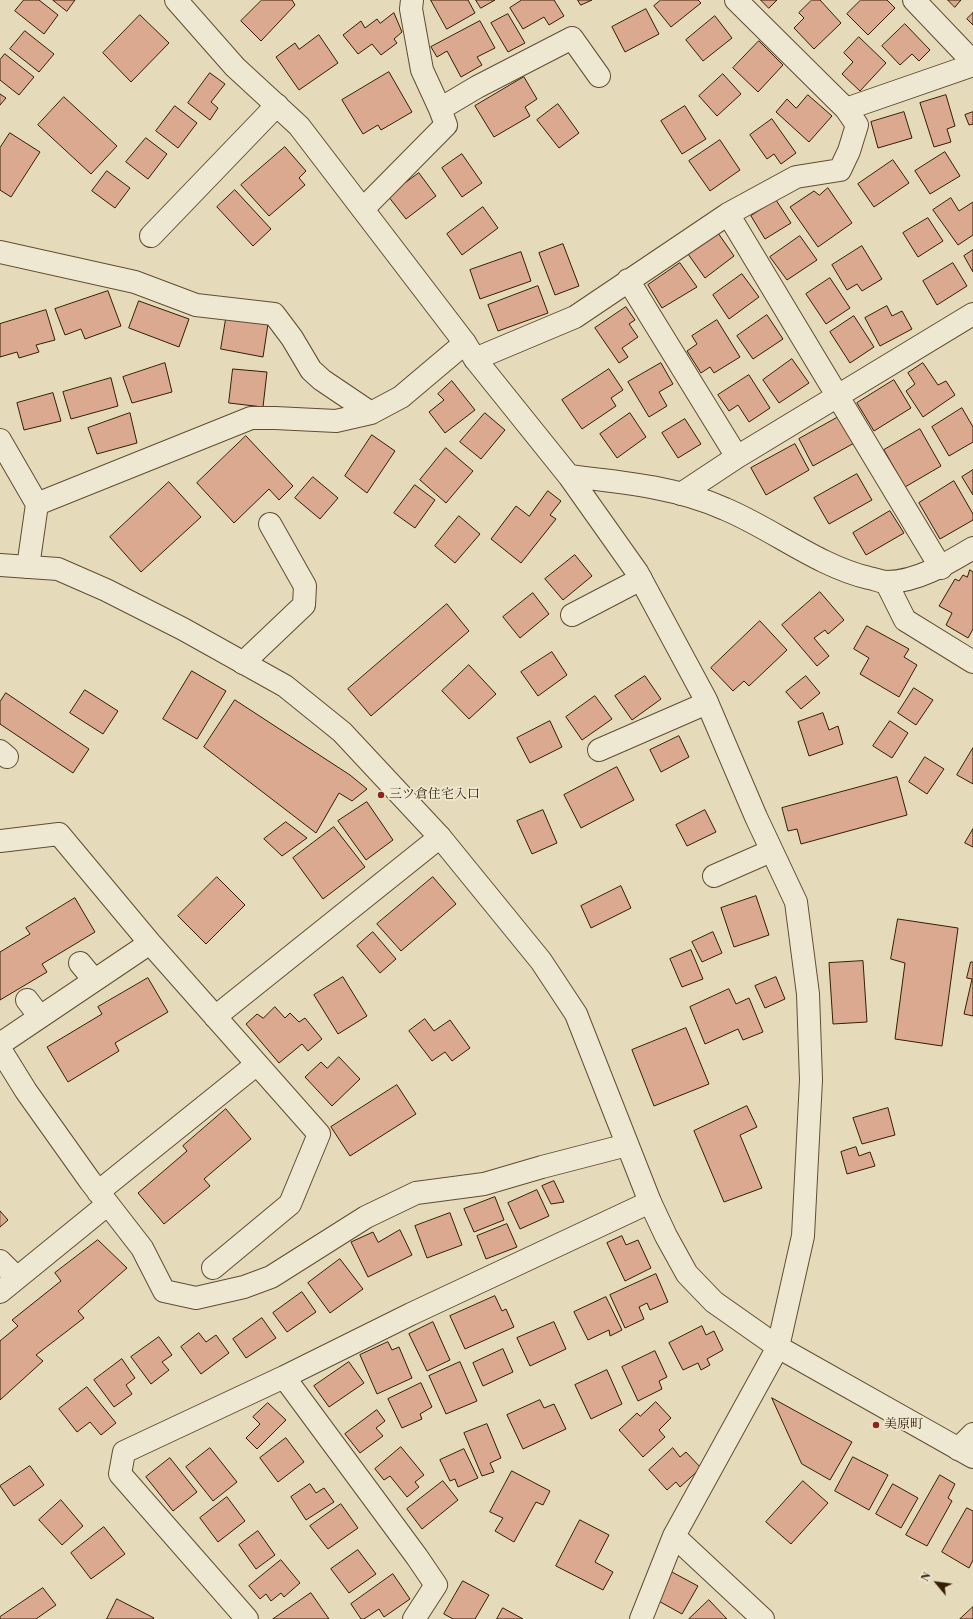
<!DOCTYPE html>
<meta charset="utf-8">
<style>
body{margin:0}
#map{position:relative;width:973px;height:1619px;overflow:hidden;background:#e5dbba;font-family:"Libre Bodoni",serif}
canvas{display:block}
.north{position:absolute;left:917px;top:1563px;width:40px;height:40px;-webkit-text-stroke:3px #eee8d2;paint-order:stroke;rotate:299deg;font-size:11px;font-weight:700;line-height:16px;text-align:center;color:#341e03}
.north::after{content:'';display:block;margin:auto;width:14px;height:18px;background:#341e03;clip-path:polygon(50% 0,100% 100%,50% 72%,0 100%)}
</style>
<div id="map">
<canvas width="973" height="1619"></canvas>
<div class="north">N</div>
</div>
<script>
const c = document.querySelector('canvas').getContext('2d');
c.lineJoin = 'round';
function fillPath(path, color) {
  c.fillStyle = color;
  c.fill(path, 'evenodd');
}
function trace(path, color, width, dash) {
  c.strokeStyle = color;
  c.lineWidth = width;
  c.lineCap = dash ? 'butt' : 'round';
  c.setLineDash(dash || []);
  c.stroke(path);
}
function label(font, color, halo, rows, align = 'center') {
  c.font = font + ' "Libre Bodoni","Noto Serif JP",serif';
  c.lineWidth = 3.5;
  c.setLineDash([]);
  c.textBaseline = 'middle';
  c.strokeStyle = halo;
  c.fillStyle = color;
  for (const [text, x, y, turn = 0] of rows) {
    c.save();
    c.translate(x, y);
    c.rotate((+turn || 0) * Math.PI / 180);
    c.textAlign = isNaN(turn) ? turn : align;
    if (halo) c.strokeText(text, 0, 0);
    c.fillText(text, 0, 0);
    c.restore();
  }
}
const building = new Path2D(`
 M24,0H39L58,15L44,34L15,11Z
 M53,0H75L67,11Z
 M262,0H292L295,5L261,41L241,21Z
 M431,0H468L475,13L447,29Z
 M476,0H495L481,8Z
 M522,0H554L564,16L549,25L544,17L523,29L510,8Z
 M578,0H592L581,5Z
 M661,0H698L701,3L671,27L654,6Z
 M761,0H777L769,8Z
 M812,0H820L841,23L814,49L794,28L804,18L799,13Z
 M861,0H887L895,8L868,35L847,14Z
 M948,0H961L955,7Z
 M646,9L659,34L625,52L612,27Z
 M394,13L402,32L394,39L397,43L381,55L372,44L358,54L343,35L361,21L365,28L377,19L380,23Z
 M973,13V25L967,19Z
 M508,14L525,43L508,52L491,23Z
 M140,15L169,43L131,82L103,53Z
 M715,16L732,38L703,61L686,40Z
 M480,21L495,48L477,57L482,65L461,77L447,51L437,57L431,47Z
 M905,24L930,50L919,61L912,54L900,65L882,46Z
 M25,31L54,54L39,72L10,49Z
 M319,35L338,63L299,90L276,57L295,43L299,49Z
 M859,37L886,63L860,91L842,74L853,62L844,53Z
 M759,41L783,65L758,92L733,68Z
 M5,54L34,77L19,95L0,80V60Z
 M389,72L412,112L381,130L378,125L363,134L342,100Z
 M210,73L225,84L211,102L218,108L210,120L188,103Z
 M723,74L741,94L717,116L699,96Z
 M524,77L537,99L525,107L530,116L494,137L475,106Z
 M0,94L6,98L0,105Z
 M808,95L832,116L809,142L776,112L787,99L796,108Z
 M946,95L955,126L947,129L951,142L934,147L920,103Z
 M64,97L117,146L91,174L38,125Z
 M558,104L579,133L559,148L537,120Z
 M175,106L197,123L178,148L156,131Z
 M685,106L706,139L682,154L661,121Z
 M904,112L912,138L878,148L871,122Z
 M973,112V124L969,125L965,115Z
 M772,119L796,153L781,164L774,154L767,159L750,135Z
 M10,133L40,152L11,197L0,190V148Z
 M146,138L167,154L148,179L126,162Z
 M720,140L740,170L710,191L689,161Z
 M285,147L306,171L299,178L305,185L269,216L241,185Z
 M945,152L960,176L930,194L915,171Z
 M462,154L482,183L462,197L442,168Z
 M893,160L909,183L874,207L858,184Z
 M107,171L130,188L115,208L92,191Z
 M419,173L436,196L406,219L388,196Z
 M828,188L852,223L818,247L790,207L814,191L819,195Z
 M235,190L271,229L253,246L217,207Z
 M951,198L959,211L973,202V235L958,245L933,210Z
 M776,200L791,223L765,239L751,216Z
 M483,207L498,228L462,255L447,234Z
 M928,218L943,241L918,257L903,233Z
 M718,233L734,256L705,278L688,254Z
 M800,236L817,260L787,280L770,257Z
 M563,244L579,286L555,295L539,253Z
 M862,246L882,279L862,291L857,284L847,290L832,265Z
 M973,250V272L964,256Z
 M521,252L531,281L480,299L470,270Z
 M680,263L697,287L662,308L648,285Z
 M953,263L967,286L937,305L923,281Z
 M742,274L759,297L729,319L713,295Z
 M830,278L850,308L826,324L806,294Z
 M538,286L548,313L498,331L488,305Z
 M108,291L121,326L85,339L81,329L65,335L55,309Z
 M139,301L189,319L179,347L129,328Z
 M887,306L892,316L902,311L912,329L880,346L865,318Z
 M626,307L635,320L629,324L638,337L622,348L628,357L619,363L595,328Z
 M46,310L55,340L36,345L39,352L19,358L17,352L0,357V324Z
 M767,315L783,339L753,359L737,336Z
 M854,316L874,347L850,363L830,332Z
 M226,319L268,324L263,357L221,349Z
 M717,320L740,357L714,373L710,367L701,373L687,351L697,344L692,336Z
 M792,359L809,383L779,403L763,380Z
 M165,363L172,392L132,403L123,377Z
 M661,363L673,384L659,392L667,406L649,417L628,382Z
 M923,363L938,385L946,381L955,395L923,417L906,391L915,384L908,373Z
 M233,369L267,372L263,407L229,403Z
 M609,369L623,390L611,398L616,406L582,429L562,400Z
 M749,375L770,408L749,422L738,405L729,411L718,395Z
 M111,378L118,406L71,419L63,392Z
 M894,380L911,408L874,431L857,403Z
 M452,381L475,410L445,433L429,412L444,400L438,394Z
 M53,393L61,421L24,430L17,403Z
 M962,408L973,427V442L949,456L932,427Z
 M130,413L137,443L97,454L88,428Z
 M485,413L505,430L481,459L460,442Z
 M630,413L646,437L617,458L600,434Z
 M842,415L856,442L813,466L799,439Z
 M685,419L701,444L678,458L662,433Z
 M920,429L941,466L905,487L884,450Z
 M372,435L395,451L367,493L345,476Z
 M246,436L293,486L279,500L269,489L234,523L197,483Z
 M795,444L809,470L766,495L751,468Z
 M446,448L473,471L446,503L420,480Z
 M973,470V495L962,477Z
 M857,474L872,500L829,524L814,498Z
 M313,477L338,498L320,519L295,498Z
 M954,481L973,514V520L940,539L919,503Z
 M169,482L201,517L141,572L110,537Z
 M415,485L435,500L415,528L394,513Z
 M548,491L561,501L550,515L556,519L521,563L491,539L516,506L529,516Z
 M890,511L904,533L866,555L853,533Z
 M459,516L480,534L455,563L435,546Z
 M575,555L592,576L563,600L545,579Z
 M970,570L973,572V629L968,638L946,625L952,613L939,606L955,579L959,581L963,575L967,577Z
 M820,592L844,620L828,634L825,630L814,638L829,656L817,666L782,625Z
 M533,593L549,614L520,638L503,617Z
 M447,604L469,631L371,716L348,689Z
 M760,621L787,650L749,686L744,681L733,691L711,668Z
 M867,626L909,649L904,657L917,665L899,697L860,674L869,658L854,649Z
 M552,652L567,675L538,696L521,672Z
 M469,665L496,694L469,719L442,691Z
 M192,671L226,691L197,739L163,719Z
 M645,676L661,699L632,720L615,696Z
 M806,676L820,693L801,709L786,692Z
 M914,688L933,700L916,725L898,713Z
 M85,690L118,711L103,734L70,713Z
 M6,693L89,749L73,773L0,724V702Z
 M595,696L612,719L582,740L566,717Z
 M235,700L350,775L367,789L352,801L339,793L316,833L204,747Z
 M823,713L829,730L838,726L843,744L809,756L798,722Z
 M550,721L562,747L530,763L517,738Z
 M890,721L908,733L892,758L873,746Z
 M679,736L689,757L661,772L650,750Z
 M973,748V784L957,775Z
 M925,757L944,769L927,794L909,782Z
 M617,767L634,800L581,828L564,795Z
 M897,777L907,815L801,844L797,829L788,831L782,808Z
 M367,802L393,840L366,860L338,821Z
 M543,810L557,843L532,854L517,821Z
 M705,810L716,832L687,846L676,825Z
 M286,822L307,838L282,856L264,839Z
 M334,827L365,867L323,899L293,858Z
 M973,829V847L965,843Z
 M217,877L245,905L206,944L178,916Z
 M433,877L456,904L401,951L377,924Z
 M621,886L631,908L591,928L581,906Z
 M756,896L769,935L734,947L721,908Z
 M75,898L95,932L42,964L47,972L0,1000V952L30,934L26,928Z
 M898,919L958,928L942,1046L895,1039L905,963L891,959Z
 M373,932L396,959L380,973L357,946Z
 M713,932L722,953L702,962L692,942Z
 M691,950L703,979L682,987L670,959Z
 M863,961L867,1022L833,1024L829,963Z
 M971,962H973V1016L964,1014L972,979L967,978Z
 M343,977L367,1016L338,1034L314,995Z
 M776,977L785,999L765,1008L755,986Z
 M148,978L168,1012L115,1043L119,1051L68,1082L47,1047L102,1014L98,1007Z
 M729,989L736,1004L749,998L763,1032L743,1040L738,1029L705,1044L690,1007Z
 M275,1007L285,1018L290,1013L299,1022L305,1018L322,1039L308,1051L302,1044L279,1063L246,1024L257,1014L263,1018Z
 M425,1019L434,1031L450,1020L470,1048L452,1061L445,1052L432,1061L409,1031Z
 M686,1028L709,1084L654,1106L632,1050Z
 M339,1057L360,1079L332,1106L305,1077L321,1062L327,1068Z
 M397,1085L416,1114L350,1156L331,1127Z
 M747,1106L757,1127L740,1135L762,1188L724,1202L694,1131Z
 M888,1108L895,1135L862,1144L853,1118Z
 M226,1109L251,1139L204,1179L210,1186L164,1224L138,1193L187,1151L183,1146Z
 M856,1147L859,1156L870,1152L875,1166L847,1174L841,1152Z
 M554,1181L564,1202L551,1204L542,1186Z
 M537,1190L549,1216L520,1229L508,1203Z
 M495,1197L504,1220L474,1232L464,1209Z
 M0,1211L8,1220L0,1227Z
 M450,1213L462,1245L427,1258L415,1226Z
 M507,1224L517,1247L486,1259L477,1236Z
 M400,1230L412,1255L368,1277L351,1242L373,1232L378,1242Z
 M622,1236L626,1245L638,1240L651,1268L625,1281L607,1243Z
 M98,1240L127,1268L78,1311L84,1318L36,1355L43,1361L0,1400V1341L18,1326L12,1320L61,1281L55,1273Z
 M340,1259L363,1289L330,1313L308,1283Z
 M656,1274L668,1302L650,1310L647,1303L639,1307L644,1319L625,1328L610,1295Z
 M302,1292L316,1312L287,1332L273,1313Z
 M495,1296L502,1311L506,1309L514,1327L465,1349L450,1316Z
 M606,1297L622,1330L610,1336L609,1330L588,1340L574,1312Z
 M262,1318L276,1338L246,1358L233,1339Z
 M433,1322L450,1360L427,1371L409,1334Z
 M554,1322L566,1349L530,1366L517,1338Z
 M702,1326L706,1335L714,1331L723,1350L707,1359L710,1365L701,1370L698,1363L683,1370L669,1343Z
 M199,1333L206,1342L216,1335L229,1353L201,1374L181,1347Z
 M159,1337L172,1355L162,1362L169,1370L151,1384L131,1357Z
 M388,1342L392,1350L399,1347L412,1378L377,1394L360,1355Z
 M503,1349L513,1372L483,1386L473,1363Z
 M655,1351L667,1377L659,1381L662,1389L638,1401L622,1367Z
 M122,1359L135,1378L126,1385L132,1394L114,1407L94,1380Z
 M349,1362L364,1383L329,1407L314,1386Z
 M460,1362L477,1401L446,1414L429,1376Z
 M607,1370L622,1404L591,1419L575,1385Z
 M421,1383L432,1407L420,1414L422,1419L402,1428L388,1399Z
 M87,1387L116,1423L101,1435L90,1422L77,1432L59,1409Z
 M772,1398L852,1442L830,1480L802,1464Z
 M540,1400L544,1408L554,1404L566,1429L523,1449L507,1415Z
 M656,1402L671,1418L659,1430L665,1437L643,1457L619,1430L637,1413L640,1416Z
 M268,1403L286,1420L257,1449L246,1438L260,1424L253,1417Z
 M377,1410L385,1421L376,1428L383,1436L360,1453L345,1434Z
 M487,1424L501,1458L490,1463L494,1472L482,1476L464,1433Z
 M286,1438L304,1462L278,1482L260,1458Z
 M401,1447L424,1475L415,1482L419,1487L407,1497L390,1476L384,1480L375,1469Z
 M210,1448L237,1482L213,1501L186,1467Z
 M673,1448L680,1457L686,1452L701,1468L680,1487L676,1482L667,1490L649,1470Z
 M464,1449L478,1478L458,1487L455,1479L450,1481L440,1460Z
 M853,1457L888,1475L869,1510L835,1491Z
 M170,1458L197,1492L173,1511L146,1477Z
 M30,1466L44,1485L14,1506L0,1486Z
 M512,1471L550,1491L543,1505L536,1502L514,1542L495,1531L503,1518L490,1512Z
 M940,1475L955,1484L948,1498L952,1501L927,1546L906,1535Z
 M443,1481L458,1500L422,1529L407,1509Z
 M803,1481L828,1503L791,1544L766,1522Z
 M310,1484L316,1493L324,1488L334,1502L306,1520L291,1497Z
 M893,1484L918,1498L901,1528L876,1514Z
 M227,1497L245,1521L218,1542L200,1518Z
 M61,1500L83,1526L62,1545L39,1520Z
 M341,1504L358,1528L328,1549L310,1526Z
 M967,1508L973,1511V1560L969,1568L942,1552Z
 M580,1520L609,1535L595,1562L613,1572L603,1590L556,1566Z
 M104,1527L125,1554L91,1579L71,1553Z
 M258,1531L275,1555L256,1569L239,1545Z
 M358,1550L376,1574L349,1593L331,1569Z
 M281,1560L300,1583L284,1597L281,1593L271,1601L266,1594L260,1599L249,1586Z
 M670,1571L698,1586L682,1614L655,1599Z
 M393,1574L410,1599L384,1617L379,1609L364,1619H361L351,1604Z
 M463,1581L489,1595L475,1619H453L444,1614Z
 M43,1588L56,1605L36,1619H0V1617Z
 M311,1593L329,1619H273Z
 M117,1599L154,1618L153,1619H107Z
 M709,1600L727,1619H689Z
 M973,1607V1619H960Z
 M503,1608L523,1619H497Z`);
const minor = new Path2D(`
 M412,0L411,9L422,70L440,109
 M914,0L973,62
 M846,109L973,65
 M363,209L446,125L440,109L477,87L572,38L599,76
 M728,214L941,568
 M151,236L277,105
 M0,252L135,282L196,305L274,314L292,338L311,370L322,380L371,413
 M628,280L737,457
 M475,359L575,317L728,214L796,177L840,170L849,151L857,125L846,109L736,0
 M0,440L37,504
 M681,494L737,457L973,314
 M28,567L37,504L251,418H275L336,421L371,413L401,397L465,343
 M886,582L905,620L973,662
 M572,615L641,579
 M243,663L304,605L305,586L270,524
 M599,750L707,703
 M0,751L7,757
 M0,841L59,834L150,943L319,1134L290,1204L213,1268
 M714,876L771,851
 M80,963L94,980
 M27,1000L40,1017
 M215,1017L440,837
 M0,1044L150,943
 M0,1049L26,1091L90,1181L142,1248L164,1291L196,1298L244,1287L271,1277L366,1217L416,1193L484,1184L542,1167L627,1145
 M98,1192L257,1064
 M0,1261L17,1278
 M0,1292L108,1204
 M284,1377L417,1557L436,1585L414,1619
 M958,1449L973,1434
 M674,1536L763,1619
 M247,1619L120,1474L124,1452L284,1377L411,1314L650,1202
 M641,1619L674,1536L778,1347`);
const tertiary = new Path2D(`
 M176,0L235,67L299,126L465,343L475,359L569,476L637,572L706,700L756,817L796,902L808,994L811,1080L803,1236L778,1347
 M569,476C621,482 677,487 725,509C773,529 818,566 869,578C875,579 881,582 887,582C917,582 948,563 973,548
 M0,565L58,569L106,590L183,629L285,686L342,732L440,837L541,961L576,1014L650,1202L666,1236L687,1274L714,1302L778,1347L973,1457`);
const markers = [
 [381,795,4,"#8f2418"],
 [876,1425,4,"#8f2418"]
];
const poiNames = [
 ["三ツ倉住宅入口",389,795],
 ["美原町",884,1425]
];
fillPath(building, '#daa98f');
trace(building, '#341e03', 1);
trace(minor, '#604d31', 24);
trace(tertiary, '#604d31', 24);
trace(minor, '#eee8d2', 22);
trace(tertiary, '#eee8d2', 22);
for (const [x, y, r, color] of markers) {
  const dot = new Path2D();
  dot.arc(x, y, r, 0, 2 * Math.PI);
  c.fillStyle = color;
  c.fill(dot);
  trace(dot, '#eee8d2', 1.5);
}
label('13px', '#341e03', '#eee8d2', poiNames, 'left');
</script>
